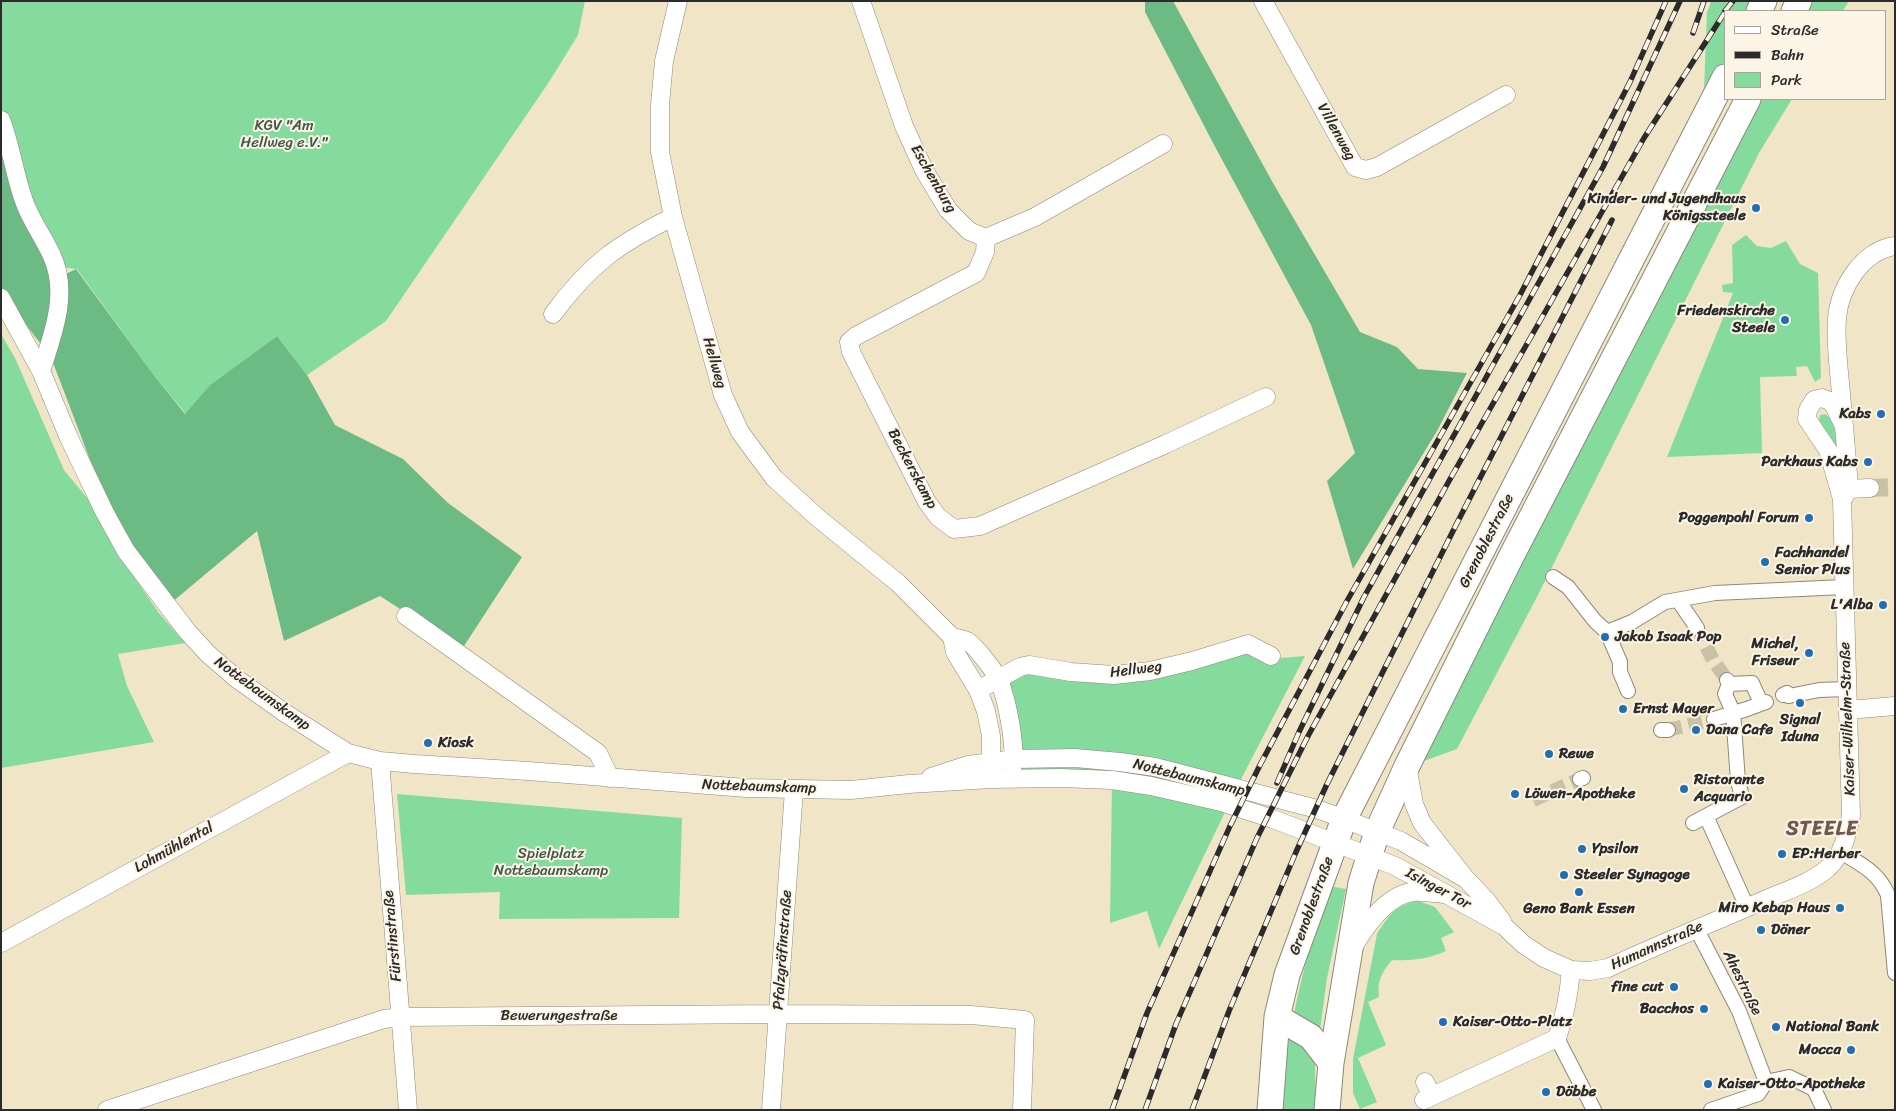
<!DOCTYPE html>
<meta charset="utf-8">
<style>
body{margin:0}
#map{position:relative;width:1896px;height:1111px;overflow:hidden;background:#f1e5c7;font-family:Sriracha,sans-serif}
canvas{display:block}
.frame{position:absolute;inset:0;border:2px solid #2b2b2b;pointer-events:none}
.legend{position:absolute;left:1724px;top:10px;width:162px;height:90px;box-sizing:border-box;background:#fcf5e5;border:1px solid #a8a49b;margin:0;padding:6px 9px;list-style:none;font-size:15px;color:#2b2b2b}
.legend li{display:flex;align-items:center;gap:10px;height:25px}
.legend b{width:25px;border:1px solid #a8a49b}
</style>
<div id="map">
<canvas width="1896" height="1111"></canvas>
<div class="frame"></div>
<ul class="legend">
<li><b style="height:6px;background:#fff"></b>Straße</li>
<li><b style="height:6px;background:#2b2b2b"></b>Bahn</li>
<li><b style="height:14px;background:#85db9e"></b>Park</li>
</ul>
</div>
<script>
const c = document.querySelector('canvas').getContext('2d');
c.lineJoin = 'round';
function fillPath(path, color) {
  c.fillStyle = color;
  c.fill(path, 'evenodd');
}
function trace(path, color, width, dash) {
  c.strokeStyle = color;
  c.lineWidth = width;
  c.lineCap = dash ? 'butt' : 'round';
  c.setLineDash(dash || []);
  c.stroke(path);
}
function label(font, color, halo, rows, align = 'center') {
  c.font = font + ' Sriracha,sans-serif';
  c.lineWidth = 4;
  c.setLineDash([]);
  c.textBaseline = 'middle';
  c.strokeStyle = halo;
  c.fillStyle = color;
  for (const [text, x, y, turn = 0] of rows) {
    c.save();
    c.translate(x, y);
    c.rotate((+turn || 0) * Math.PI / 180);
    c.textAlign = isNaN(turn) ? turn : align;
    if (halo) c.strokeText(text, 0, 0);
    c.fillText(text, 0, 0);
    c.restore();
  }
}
const green = new Path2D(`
 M1,1H585L578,35L549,82L386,321L307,375L277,336L210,385L186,414L153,374L77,269L56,267L1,123Z
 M1711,1H1763L1758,11H1725V75L1703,116L1707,13Z
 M1800,1H1849L1843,11H1795Z
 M1749,99H1792L1759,153L1539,593L1457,749L1410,766Z
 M1746,235L1757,246L1771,248L1786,241L1800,264L1818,273L1821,378L1815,382L1807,366L1796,367L1797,376L1760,377L1762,453L1667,457L1733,293L1723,292L1722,285L1733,283L1732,245Z
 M1,334L15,358L64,470L88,499L118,554L159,613L185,643L118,654L127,686L154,742L1,768Z
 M1825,414C1841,425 1839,442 1839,460L1819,422L1820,415Z
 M1247,646L1268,659L1305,656L1238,785L1231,804L1160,783L1012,777L999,679L1012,671L1116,677Z
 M1112,781L1228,806L1159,949L1147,911L1110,923Z
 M397,794L682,818L679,918L499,919L500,892L406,895Z
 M1330,886L1346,889L1327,978L1315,1067L1316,1110H1283C1284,1091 1284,1071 1287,1052C1296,996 1310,940 1330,886Z
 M1418,901L1435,907L1454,932L1441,938L1446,951C1428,959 1412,961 1392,960C1382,972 1377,980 1379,997L1368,1002L1386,1045L1358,1058L1377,1102L1360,1109L1353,1093V1059L1377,934C1389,915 1395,905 1418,901Z`);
const forest = new Path2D(`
 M1145,1H1173L1273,183L1360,332L1397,347L1418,369L1467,373L1437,431L1353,569L1327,481L1355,453L1311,325L1212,141L1145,12Z
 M1,126L57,274L43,347L1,292Z
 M76,269L153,374L185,414L210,385L277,336L307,375L335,425L403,459L448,503L522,557L462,649L380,596L284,641L257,531L171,603L131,549L103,494L52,360L58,278Z`);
const pedestrianTunnel = new Path2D(`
 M1697,628L1713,660L1727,680
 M1668,730L1714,719
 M1533,800L1580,779`);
const minorTunnel = new Path2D(`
 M1870,488L1895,487`);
const pedestrian = new Path2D(`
 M1553,577L1568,587L1595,621L1607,632L1632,622L1665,602L1715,593L1844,587
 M1678,600L1697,628
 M1607,632L1620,662V672L1628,691
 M1727,680L1729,684L1725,694L1733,712L1738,781L1742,797L1706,816L1747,907
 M1729,684L1752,683L1761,703
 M1783,695L1787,693L1789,696L1819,690L1847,689
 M1714,719L1747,709L1766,702
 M1661,730H1668
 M1580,779L1583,778
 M1693,823L1706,816
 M1841,852C1862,865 1878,872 1888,895L1895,973
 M1696,928L1739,1011L1766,1082
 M1557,1038L1594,1110
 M1711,1110L1758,1094L1766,1082L1789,1077L1814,1089L1824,1110`);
const minor = new Path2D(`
 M678,1L664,61L660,105V152L673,217L723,395L740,432L774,478L818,518L898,583L952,637L955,652L978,690L986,711L991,736V779
 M861,1L904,126L924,170L948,210L969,231L986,238L1035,217L1163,144
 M1263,1L1355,167L1366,170L1377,167L1506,95
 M1,120C11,146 14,172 23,198C29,218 43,236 52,256C69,293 53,334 41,371
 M986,238L985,252L976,273L856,336L849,342L851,352L927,502L938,517L954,529L980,526L1166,444L1266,397
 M1,298L41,371L69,438L105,513L126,551L187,631L208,654L237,679L285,713L348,753L380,761L414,764L528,771L746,788L851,790L909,784L991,779L1061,778L1112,780L1151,786L1221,802L1273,819L1395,866L1504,926L1523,944L1544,958L1571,970L1590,971L1608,968C1658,945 1709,924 1760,902C1782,892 1810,884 1828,868C1843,854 1847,835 1851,816L1842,499L1828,450L1807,419L1808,410L1814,400L1822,398L1832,402L1844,426
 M553,314C590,264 618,244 673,217
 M1849,489L1870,488
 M1844,497L1849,489C1847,457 1844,426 1841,394C1839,369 1835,343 1837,318C1840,287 1862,251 1895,246
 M406,616L598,753L610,778
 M952,637C956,638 963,639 967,641C975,645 995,672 999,680C1007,700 1017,748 1012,769
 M978,690L1020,667L1029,665L1071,672L1114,675L1150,671L1192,661L1248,644L1271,656
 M1848,710L1895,706
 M380,761L408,1110
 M1407,766L1414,804L1422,823L1466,879L1486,900L1502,921
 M931,777L968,765L1015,759L1075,758L1120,762L1155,767L1317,809L1344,819L1401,841L1466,879
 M1,943L348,753
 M1355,944C1367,924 1386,896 1412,892C1421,891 1434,893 1443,894
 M1425,1082L1432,1096
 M1424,1100L1557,1038C1565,1016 1569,994 1571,970
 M107,1110L384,1019L401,1017L778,1014L971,1015L1025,1020L1022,1110
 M771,1110L794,790`);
const secondary = new Path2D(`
 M1759,11L1764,1
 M1794,11L1799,1
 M1277,1017L1311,1037L1331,1063
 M1270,1110L1277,1017L1287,975L1344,819L1725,77
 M1327,1110L1331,1063L1361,883L1377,832L1407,766L1512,555L1748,99`);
const rail = new Path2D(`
 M1725,11L1733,1
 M1693,33L1704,1
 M1277,783L1299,732L1364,597L1603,167L1680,1
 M1112,1110L1147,1013L1230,826L1260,765L1347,601L1520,295L1630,82L1666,1
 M1145,1110L1176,1024L1257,838L1308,736L1449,481L1644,138L1725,12
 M1192,1110L1229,1011L1296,852L1327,784L1455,527L1612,220`);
const markers = [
 [1756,208,5,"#1f6fb2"],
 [1785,320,5,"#1f6fb2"],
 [1881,414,5,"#1f6fb2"],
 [1868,462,5,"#1f6fb2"],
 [1809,518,5,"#1f6fb2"],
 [1765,562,5,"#1f6fb2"],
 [1883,605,5,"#1f6fb2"],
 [1605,637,5,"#1f6fb2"],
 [1809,653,5,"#1f6fb2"],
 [1800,703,5,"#1f6fb2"],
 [1623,709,5,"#1f6fb2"],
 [1696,730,5,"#1f6fb2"],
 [428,743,5,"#1f6fb2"],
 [1549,754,5,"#1f6fb2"],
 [1684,789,5,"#1f6fb2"],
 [1515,794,5,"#1f6fb2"],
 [1582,849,5,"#1f6fb2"],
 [1782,854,5,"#1f6fb2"],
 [1564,875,5,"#1f6fb2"],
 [1579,892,5,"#1f6fb2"],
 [1840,908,5,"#1f6fb2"],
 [1761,930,5,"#1f6fb2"],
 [1674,987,5,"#1f6fb2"],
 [1704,1009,5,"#1f6fb2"],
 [1443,1022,5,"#1f6fb2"],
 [1776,1027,5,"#1f6fb2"],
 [1851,1050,5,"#1f6fb2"],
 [1708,1084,5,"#1f6fb2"],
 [1546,1092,5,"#1f6fb2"]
];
const parkNames = [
 ["KGV \"Am",284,126],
 ["Hellweg e.V.\"",284,143],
 ["Spielplatz",551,854],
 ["Nottebaumskamp",551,871]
];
const streetNames = [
 ["Villenweg",1336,132,61],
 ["Eschenburg",933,179,60],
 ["Hellweg",714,363,74],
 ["Beckerskamp",912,469,62],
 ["Grenoblestraße",1487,541,-63],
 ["Hellweg",1136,670,-7],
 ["Nottebaumskamp",262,694,36],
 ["Kaiser-Wilhelm-Straße",1848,719,-92],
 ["Nottebaumskamp",1189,778,14],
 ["Nottebaumskamp",759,787,2],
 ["Lohmühlental",174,848,-29],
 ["Isinger Tor",1438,889,28],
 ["Grenoblestraße",1312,906,-70],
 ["Fürstinstraße",393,936,-95],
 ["Humannstraße",1657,946,-24],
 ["Pfalzgräfinstraße",783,950,-86],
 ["Ahestraße",1742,983,64],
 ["Bewerungestraße",559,1016]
];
const poiNames = [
 ["Kinder- und Jugendhaus",1746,199,"right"],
 ["Königssteele",1746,216,"right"],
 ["Friedenskirche",1775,311,"right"],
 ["Steele",1775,328,"right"],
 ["Kabs",1871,414,"right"],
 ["Parkhaus Kabs",1858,462,"right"],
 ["Poggenpohl Forum",1799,518,"right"],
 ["Fachhandel",1775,553],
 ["Senior Plus",1775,570],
 ["L'Alba",1873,605,"right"],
 ["Jakob Isaak Pop",1615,637],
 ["Michel,",1799,644,"right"],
 ["Friseur",1799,661,"right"],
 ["Ernst Mayer",1633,709],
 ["Signal",1800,720,"center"],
 ["Iduna",1800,737,"center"],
 ["Dana Cafe",1706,730],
 ["Kiosk",438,743],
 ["Rewe",1559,754],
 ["Ristorante",1694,780],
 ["Acquario",1694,797],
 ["Löwen-Apotheke",1525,794],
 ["Ypsilon",1592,849],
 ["EP:Herber",1792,854],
 ["Steeler Synagoge",1574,875],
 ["Miro Kebap Haus",1830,908,"right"],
 ["Geno Bank Essen",1579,909,"center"],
 ["Döner",1771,930],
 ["fine cut",1664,987,"right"],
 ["Bacchos",1694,1009,"right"],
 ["Kaiser-Otto-Platz",1453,1022],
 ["National Bank",1786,1027],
 ["Mocca",1841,1050,"right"],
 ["Kaiser-Otto-Apotheke",1718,1084],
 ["Döbbe",1556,1092]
];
const districtNames = [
 ["STEELE",1822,830]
];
fillPath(green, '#85db9e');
fillPath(forest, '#6cbb85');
trace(pedestrianTunnel, '#c9c0a8', 14, [14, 7]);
trace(minorTunnel, '#c9c0a8', 18, [18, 9]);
trace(pedestrian, '#8e8879', 16);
trace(minor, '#8e8879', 19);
trace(secondary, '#8e8879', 27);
trace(pedestrian, '#fff', 14);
trace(minor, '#fff', 18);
trace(secondary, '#fff', 25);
trace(rail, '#2b2b2b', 5.5);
trace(rail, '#fcf5e5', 4, [11]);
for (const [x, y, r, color] of markers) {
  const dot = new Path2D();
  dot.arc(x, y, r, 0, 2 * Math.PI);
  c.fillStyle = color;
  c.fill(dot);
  trace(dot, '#fcf5e5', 2);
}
label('15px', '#425748', '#fcf5e5', parkNames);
label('15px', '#2b2b2b', '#fcf5e5', streetNames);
label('bold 15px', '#2b2b2b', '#fcf5e5', poiNames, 'left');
c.letterSpacing = '1px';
label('bold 20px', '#705a4f', '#fcf5e5', districtNames);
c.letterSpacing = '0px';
</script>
